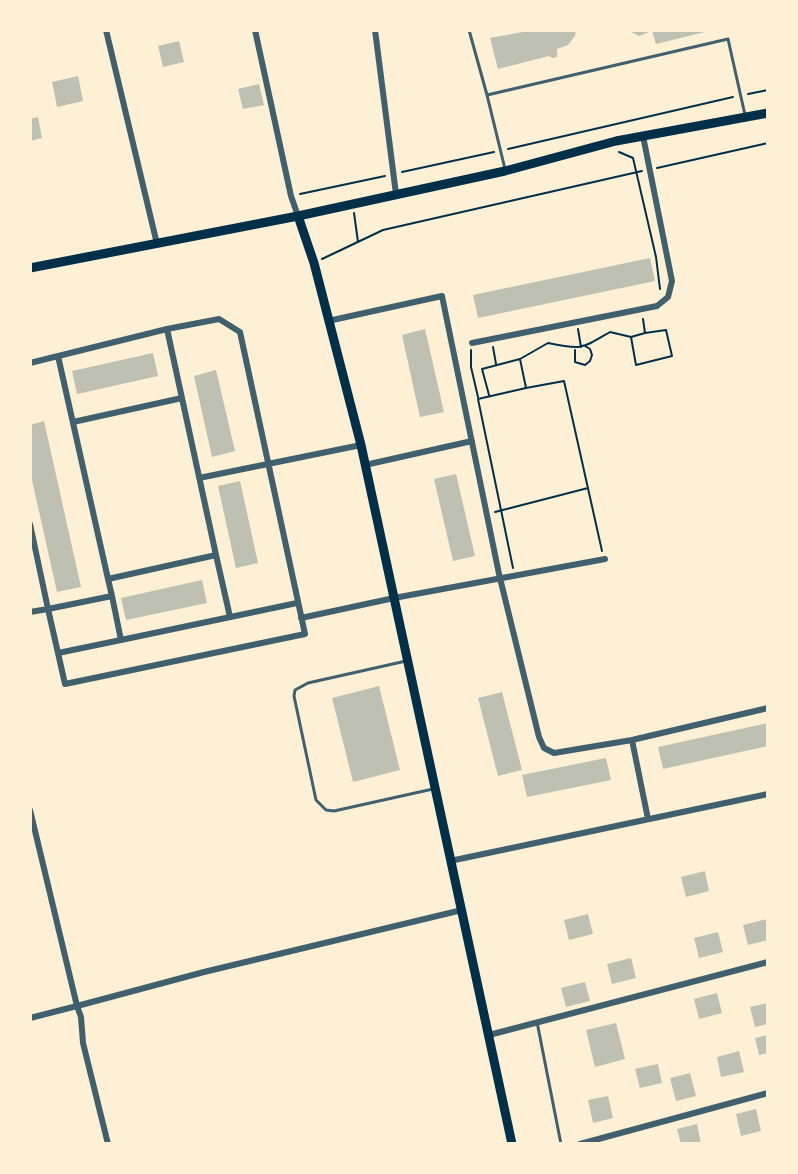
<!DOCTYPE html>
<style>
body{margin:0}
#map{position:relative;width:798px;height:1174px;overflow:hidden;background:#fdf0d5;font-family:"Nunito Sans",sans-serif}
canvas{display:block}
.frame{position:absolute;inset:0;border:32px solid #fdf0d5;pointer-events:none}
</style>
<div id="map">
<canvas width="798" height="1174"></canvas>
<div class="frame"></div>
</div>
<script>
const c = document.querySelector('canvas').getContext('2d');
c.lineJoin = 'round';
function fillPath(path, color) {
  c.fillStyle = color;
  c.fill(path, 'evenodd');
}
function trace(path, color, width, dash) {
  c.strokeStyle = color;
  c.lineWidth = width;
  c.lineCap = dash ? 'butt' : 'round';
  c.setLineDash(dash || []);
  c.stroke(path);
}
const building = new Path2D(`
 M534,30H576L575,36L568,45L557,49V57L553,58L549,56L498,69L490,38Z
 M627,30H709V31L656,44L652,31L639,36Z
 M179,41L184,62L163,67L158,46Z
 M78,76L83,101L57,107L52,82Z
 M259,84L264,105L243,109L238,89Z
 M38,117L42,138L30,141V119Z
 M650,258L655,281L478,318L473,295Z
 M425,329L444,412L420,417L402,335Z
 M153,353L158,376L77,394L72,371Z
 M216,370L235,451L212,457L194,376Z
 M44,421L81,587L57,592L30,471V425Z
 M456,474L475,556L453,561L434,479Z
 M240,481L258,563L236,568L218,486Z
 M202,580L207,603L126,620L121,598Z
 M379,686L400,770L353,782L332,698Z
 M502,692L522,770L498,776L478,698Z
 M768,723V746L663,769L658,747Z
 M606,758L611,780L527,797L522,775Z
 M705,871L709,891L686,897L681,877Z
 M588,914L593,934L569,940L564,920Z
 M767,919L768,940L748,945L743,925Z
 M718,932L723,952L699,958L694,938Z
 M631,958L636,978L612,984L607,964Z
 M585,982L590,1001L566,1007L561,988Z
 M717,993L722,1013L699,1019L694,999Z
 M768,1003V1024L755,1027L750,1007Z
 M616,1023L625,1059L595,1067L586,1030Z
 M768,1035V1053L759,1055L755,1038Z
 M739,1051L744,1072L721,1077L717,1057Z
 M658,1064L662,1083L640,1088L635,1069Z
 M690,1073L696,1096L676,1101L670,1078Z
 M608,1096L613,1118L593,1123L588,1100Z
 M756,1109L761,1131L741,1136L736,1114Z
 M697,1124L701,1144H681L677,1129Z`);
const path = new Path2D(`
 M748,94L768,90
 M508,149L733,97
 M619,152L633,158L656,257L660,289
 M657,168L768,143
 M402,172L494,152
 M300,194L385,176
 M354,213L358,242
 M322,259L383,230L642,171
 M578,329L581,347
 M631,337L636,365L672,356L666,330L645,333
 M493,347L496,364
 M471,350V367L478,397
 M575,350V362L585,365L590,361L592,355L590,349L585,346
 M526,388L564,381L602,551
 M489,395L482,369L520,359
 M495,512L588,488
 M513,568L478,399L526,388L520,359L548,343C582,350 581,349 610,332L631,337L645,333L643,319`);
const service = new Path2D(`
 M469,30L487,95
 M505,169L487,95L728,39L745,115
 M406,661L308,683L295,690L294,696L316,800L326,810L334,811L433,789
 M537,1022L561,1144`);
const minor = new Path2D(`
 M106,30L157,244
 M255,30L291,196L298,216
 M375,30L396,194
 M328,321L442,296L499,574L539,737L544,748L554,753L632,740L768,708
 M167,329L216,555
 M472,343L657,306L668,297L672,281L643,136
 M58,356L108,579L216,555L230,617
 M30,363L167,329L219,319L240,332L305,634L65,684L58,653
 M73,422L182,398
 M365,465L472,441
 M199,478L361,445
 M30,524L48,609L112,596L108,579
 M112,596L121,640L297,603
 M30,612L48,609L58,653L121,640
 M301,618L394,598L605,559
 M632,740L648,819
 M30,810L77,1006L204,972L462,910
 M450,861L768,794
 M30,1018L77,1006L81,1017L83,1043L108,1144
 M489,1035L768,962
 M580,1144L768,1093`);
const secondary = new Path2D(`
 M298,216L314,263L361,445L512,1144
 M30,268L298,216L505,171L616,141L768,113`);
fillPath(building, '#bec0b2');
trace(path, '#003049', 2);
trace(service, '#3f606c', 3);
trace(minor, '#3f606c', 6);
trace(secondary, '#003049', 9);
</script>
